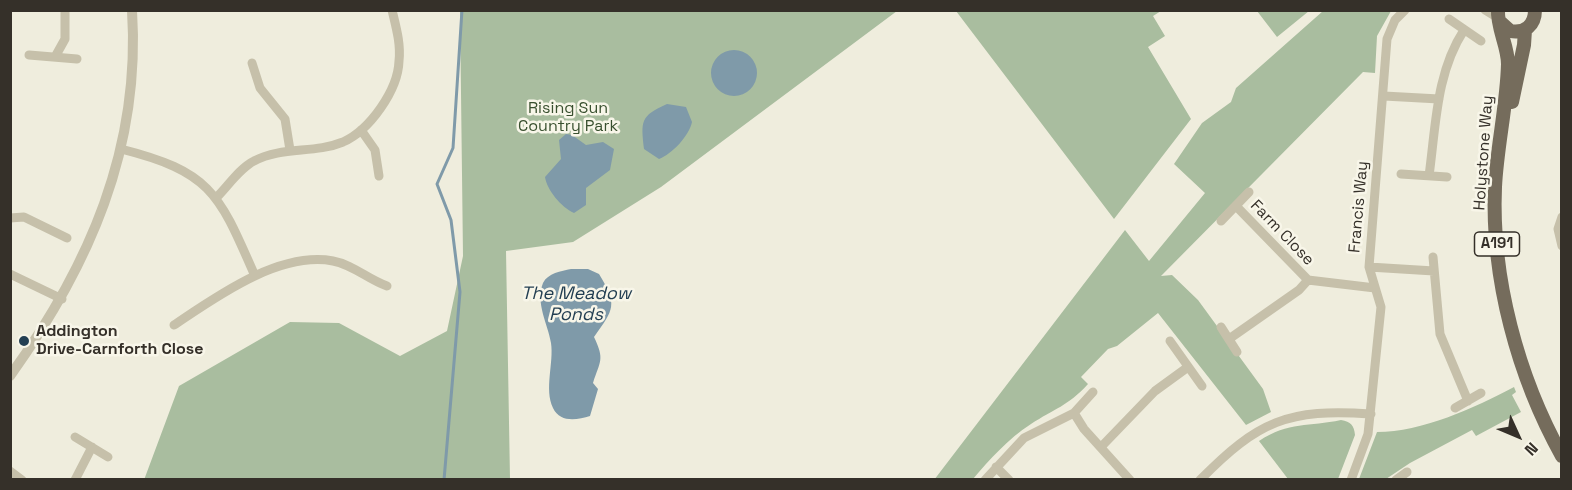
<!DOCTYPE html>
<style>
body{margin:0}
#map{position:relative;width:1572px;height:490px;overflow:hidden;background:#efeddd;font-family:"Space Grotesk",sans-serif}
canvas{display:block}
.frame{position:absolute;inset:0;border:12px solid #353029;pointer-events:none}
.north{position:absolute;left:1488px;top:406px;width:60px;height:60px;-webkit-text-stroke:4px #f8f6e9;paint-order:stroke;rotate:134deg;font-size:16px;font-weight:700;line-height:24px;text-align:center;color:#353029}
.north::after{content:'';display:block;margin:auto;width:21px;height:27px;background:#353029;clip-path:polygon(50% 0,100% 100%,50% 72%,0 100%)}
</style>
<div id="map">
<canvas width="1572" height="490"></canvas>
<div class="frame"></div>
<div class="north">N</div>
</div>
<script>
const c = document.querySelector('canvas').getContext('2d');
c.lineJoin = 'round';
function fillPath(path, color) {
  c.fillStyle = color;
  c.fill(path, 'evenodd');
}
function trace(path, color, width, dash) {
  c.strokeStyle = color;
  c.lineWidth = width;
  c.lineCap = dash ? 'butt' : 'round';
  c.setLineDash(dash || []);
  c.stroke(path);
}
function label(font, color, halo, rows, align = 'center') {
  c.font = font + ' "Space Grotesk",sans-serif';
  c.lineWidth = 5;
  c.setLineDash([]);
  c.textBaseline = 'middle';
  c.strokeStyle = halo;
  c.fillStyle = color;
  for (const [text, x, y, turn = 0] of rows) {
    c.save();
    c.translate(x, y);
    c.rotate((+turn || 0) * Math.PI / 180);
    c.textAlign = isNaN(turn) ? turn : align;
    if (halo) c.strokeText(text, 0, 0);
    c.fillText(text, 0, 0);
    c.restore();
  }
}
const green = new Path2D(`
 M460,11H897L661,187L573,242L506,251L510,479L144,480L179,386L290,322L339,323L400,356L447,331L463,256Z
 M956,11H1161L1153,16L1165,36L1148,47L1191,119L1114,219Z
 M1257,11H1256H1309L1277,37Z
 M1323,11H1391L1377,36L1375,73L1363,72L1161,276L1172,275L1198,300L1263,389L1271,412L1246,425L1158,313L1117,346L1108,349L1081,377L1088,384C1068,406 1054,409 1031,424C1008,439 990,459 973,479L934,480L1125,230L1149,261L1205,193L1174,164L1202,123L1231,102L1236,88Z
 M1514,387L1516,392L1512,395L1521,412L1476,436L1472,430L1410,463L1386,479H1359L1377,432C1422,432 1474,408 1514,387Z
 M1341,420C1351,422 1354,425 1355,435L1338,479H1288L1259,441C1289,421 1309,427 1341,420Z`);
const water = new Path2D(`
 M711 73a23 23 0 1 1 46 0a23 23 0 1 1-46 0Z
 M667,104L686,107L692,122C689,136 672,154 659,159L644,149C641,121 640,116 667,104Z
 M566,134L572,135L586,145L603,142L614,149L610,170L586,188V205L574,213C561,207 547,190 545,177L561,159L559,140Z
 M571,269H588L599,274C618,305 614,309 594,337C605,360 600,361 593,383L598,389L590,416C577,420 560,423 553,408C544,389 554,363 551,343C548,324 535,303 543,283C548,273 561,271 571,269Z`);
const stream = new Path2D(`
 M444,480L460,292L451,220L437,184L453,148L462,10`);
const minor = new Path2D(`
 M1485,10L1498,18
 M1449,19L1481,41
 M29,55L77,59
 M55,57L65,39V10
 M252,63L260,88L285,119L290,150
 M1384,96L1439,99
 M361,130L375,150L379,176
 M121,149C212,172 219,194 255,276
 M1401,174L1447,177
 M1429,176C1436,125 1436,73 1464,30
 M217,197C228,186 240,168 254,161C282,146 314,154 343,142C370,130 398,90 399,61C401,44 396,27 392,10
 M1236,206L1308,280L1375,288
 M1562,217L1558,229L1562,246
 M10,218L24,217L67,238
 M1221,221L1249,192
 M1433,257L1440,334L1468,401
 M1369,267L1434,271
 M10,274L62,299
 M174,325C216,297 279,251 333,261C354,265 367,279 387,286
 M1221,327L1237,352
 M1229,339L1299,290L1308,280
 M1170,341L1202,386
 M1455,408L1481,393
 M1074,413L1084,429L1130,480
 M75,437L108,457
 M1101,447L1155,391L1188,367
 M996,467L1009,480
 M10,471L22,480
 M75,480L92,447
 M985,480L1024,438L1074,413L1093,392
 M1200,480C1258,421 1288,408 1371,414
 M1351,480L1368,434L1381,307L1369,267L1387,39L1395,20L1405,10
 M1396,480L1407,472`);
const tertiary = new Path2D(`
 M10,376C89,266 141,149 132,10`);
const primary = new Path2D(`
 M1498,10C1497,28 1508,46 1508,64C1507,105 1497,146 1495,187C1491,278 1518,377 1562,456
 M1500,22L1510,31C1525,34 1535,25 1535,10
 M1512,102L1524,45L1525,30`);
const markers = [
 [24,341,6,"#233f52"]
];
const shields = [
 [1497,244,45]
];
const shieldNames = [
 ["A191",1497,244]
];
const parkNames = [
 ["Rising Sun",568,109],
 ["Country Park",568,127]
];
const streetNames = [
 ["Holystone Way",1484,153,-86],
 ["Francis Way",1359,207,-85],
 ["Farm Close",1282,233,46]
];
const poiNames = [
 ["Addington",36,332],
 ["Drive-Carnforth Close",36,350]
];
const waterNames = [
 ["The Meadow",576,294],
 ["Ponds",576,315]
];
fillPath(green, '#a9bd9f');
fillPath(water, '#7f9aa9');
trace(stream, '#7f9aa9', 3);
trace(minor, '#c6c0aa', 9);
trace(tertiary, '#c6c0aa', 10);
trace(primary, '#756c5c', 14);
for (const [x, y, r, color] of markers) {
  const dot = new Path2D();
  dot.arc(x, y, r, 0, 2 * Math.PI);
  c.fillStyle = color;
  c.fill(dot);
  trace(dot, '#f8f6e9', 2);
}
for (const [x, y, w] of shields) {
  const box = new Path2D();
  box.roundRect(x - w / 2, y - 12, w, 24, 4.5);
  c.fillStyle = '#f8f6e9';
  c.fill(box);
  trace(box, '#353029', 1.5);
}
label('bold 15px', '#353029', null, shieldNames);
label('16px', '#39502f', '#f8f6e9', parkNames);
label('16px', '#353029', '#f8f6e9', streetNames);
label('bold 16px', '#353029', '#f8f6e9', poiNames, 'left');
label('italic 18px', '#233f52', '#f8f6e9', waterNames);
</script>
